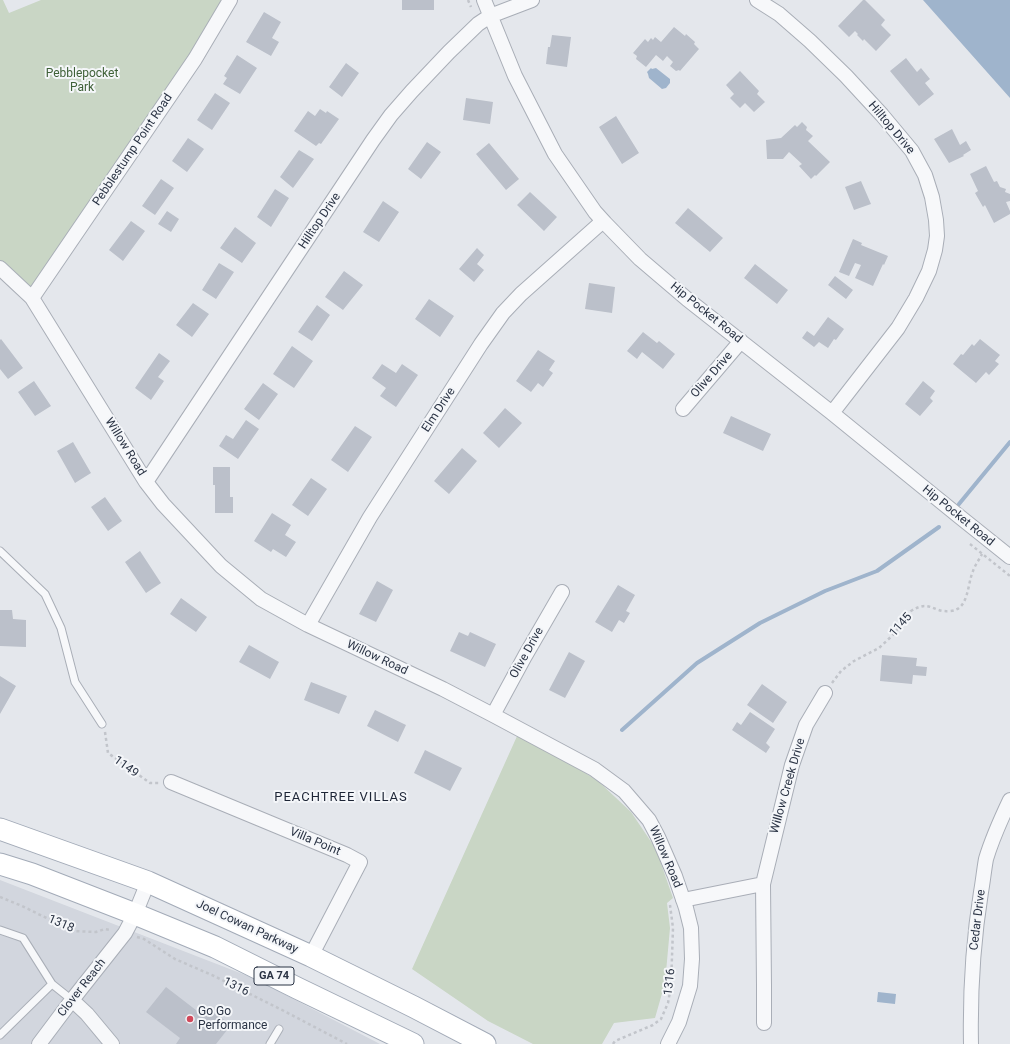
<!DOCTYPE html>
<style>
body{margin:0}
canvas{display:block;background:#e4e7ec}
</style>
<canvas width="1010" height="1044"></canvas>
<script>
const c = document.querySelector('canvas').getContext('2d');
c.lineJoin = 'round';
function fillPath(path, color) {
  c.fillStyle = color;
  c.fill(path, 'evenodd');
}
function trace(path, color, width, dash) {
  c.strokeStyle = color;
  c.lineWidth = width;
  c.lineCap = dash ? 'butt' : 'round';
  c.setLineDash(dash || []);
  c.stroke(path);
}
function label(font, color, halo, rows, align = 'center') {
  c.font = font + ' Roboto,sans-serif';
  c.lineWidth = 4;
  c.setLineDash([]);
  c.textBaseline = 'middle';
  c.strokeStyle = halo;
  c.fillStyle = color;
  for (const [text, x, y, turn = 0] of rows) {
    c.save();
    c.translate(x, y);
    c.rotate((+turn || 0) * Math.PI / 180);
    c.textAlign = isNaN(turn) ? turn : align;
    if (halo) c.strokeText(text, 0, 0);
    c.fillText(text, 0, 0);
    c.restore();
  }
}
const built = new Path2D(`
 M0,880L253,978L380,1044H0Z`);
const green = new Path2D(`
 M0,0H3L9,13L41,0H230L32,298L0,268Z
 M518,734L544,747L598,781L631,812L656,849L673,898L667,903L670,928L665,983L655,1018L614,1023L602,1044H533L488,1021L412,969Z`);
const water = new Path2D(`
 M923,0H1010V98Z
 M651,68L652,69L656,68L670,79V83L666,88L662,89L649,78L648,74L647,72Z
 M878,992L896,994L895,1004L877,1002Z`);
const stream = new Path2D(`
 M959,504L1010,442
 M622,730L697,663L760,623L825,591L877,571L939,527`);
const building = new Path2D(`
 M402,0H434V10H402Z
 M863,0H865L885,20L881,25L891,35L876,51L864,39L863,41L857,35L858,34L855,31L849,37L838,26Z
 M264,12L281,22L272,38L279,42L271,56L246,42Z
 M674,27L685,36L686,34L695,42L694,44L699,49L680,71L679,70L676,71L670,66L673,62L667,56L663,61L656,55L646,67L636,59L637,56L633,53L645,39L648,42L651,38L653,40L655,37L661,42Z
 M552,35L571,37L567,67L546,64L548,47H550Z
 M237,55L257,68L240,94L223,84L227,78L224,76Z
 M906,58L917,72L921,68L930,79L925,83L934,94L919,106L890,71Z
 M346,63L359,73L342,97L329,87Z
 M740,71L759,91L757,94L765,102L754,112L745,103L740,108L730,98L734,94L726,85Z
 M215,93L230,103L212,130L197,120Z
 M466,98L493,102L490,124L463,120Z
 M320,109L326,113L327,111L339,119L321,144L319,143L316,146L294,131L308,111L315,116Z
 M616,116L639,153L622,164L599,127Z
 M802,122L807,127L806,130L813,136L808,141L830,162L816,176L815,175L811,179L799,166L802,164L789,152L783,159H767L766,140L781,138L795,125L797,127Z
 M952,129L960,145L966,141L971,150L963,155L964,156L949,163L934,139Z
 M188,138L204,149L187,172L172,161Z
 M427,142L441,152L421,179L408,169Z
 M489,143L519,179L506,190L476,154Z
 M299,150L314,159L293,188L280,177Z
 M986,166L994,182L997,181L1000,187L1006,189L1005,192L1010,194V201L1006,202L1010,211V214L994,223L985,205L983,207L975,193L978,191L970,174Z
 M161,179L174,188L155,215L142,206Z
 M861,181L871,204L854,210L845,187Z
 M275,189L289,198L271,227L257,217Z
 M530,192L557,217L544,231L517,205Z
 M383,201L399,212L379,242L363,232Z
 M688,208L723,238L710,252L675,223Z
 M167,211L179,219L171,232L158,224Z
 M131,221L145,231L123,261L109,250Z
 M235,227L256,243L242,263L220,248Z
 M853,239L862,243L861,245L888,256L884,265L883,264L873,286L855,278L861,265L855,263L849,276L839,272Z
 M477,248L484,255L477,264L484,270L474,282L459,269Z
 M219,263L234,272L216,299L202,290Z
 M755,264L788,290L777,304L744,278Z
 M344,271L363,285L343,310L325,297Z
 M835,276L853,290L846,299L828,285Z
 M589,283L615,287L612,313L585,309Z
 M429,299L454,316L440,337L415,319Z
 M193,303L209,314L192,337L176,325Z
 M317,305L330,315L312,341L298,332Z
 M828,317L844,329L836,340L834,339L828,348L819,342L814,347L802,338L807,331L814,336Z
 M643,332L657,343L659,341L675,354L663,369L642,352L637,359L627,351Z
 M1,339L23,368L8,379L0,369V340Z
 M980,339L1000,355L995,361L999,364L989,375L986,372L976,383L953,364L961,354L963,355L972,344L974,346Z
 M292,346L313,361L294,388L273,374Z
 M538,350L555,361L549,370L553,373L543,387L538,383L531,392L516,381Z
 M159,353L170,361L158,377L164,381L151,400L135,388Z
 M382,364L396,373L402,364L418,375L396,407L380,396L386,388L372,378Z
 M34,381L51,406L35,416L18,392Z
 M923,381L935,391L930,398L933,401L920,416L905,404Z
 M263,383L278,394L259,420L244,409Z
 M505,408L522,423L499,448L483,433Z
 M731,416L771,434L763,451L723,433Z
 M246,420L259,429L238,459L219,446L226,435L233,439Z
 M355,426L372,437L348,472L331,460Z
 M73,442L91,473L75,483L57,451Z
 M462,448L477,461L449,494L434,481Z
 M213,467H230V497H233V513H215V485H213Z
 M311,478L327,489L308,516L292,505Z
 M105,497L122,521L108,531L91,507Z
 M272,513L291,525L285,535L296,542L286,557L273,549L271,552L254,541Z
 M140,551L161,583L146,593L125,562Z
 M377,581L393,590L376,622L359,614Z
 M618,585L635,595L626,611L630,613L624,623L619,620L612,632L595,622Z
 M181,598L207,617L196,632L170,614Z
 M0,610H12L13,619L26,620V647L0,646Z
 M459,632L468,636L470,632L496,644L485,667L450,651Z
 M249,645L279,662L270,679L239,662Z
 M569,652L585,661L565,698L549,690Z
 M882,655L917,658L916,666L927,667L926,676L913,675L912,684L880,681Z
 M0,676L16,686L0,714Z
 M311,682L347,696L339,714L304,700Z
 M762,684L787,702L773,723L747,705Z
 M375,710L406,725L398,742L367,726Z
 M750,712L775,729L766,743L770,747L766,753L732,730L737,722L741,725Z
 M425,750L462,768L450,791L414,773Z
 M166,987L201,1014L207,1007L231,1025L216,1044H176L180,1038L146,1012Z`);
const path = new Path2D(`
 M468,0L471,7
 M970,544L1010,576
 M832,683L841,671L854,661L879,648L894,634L911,611C930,599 933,613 950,611C969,610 967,585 973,571C975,565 979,560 982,554
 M105,732L108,753L150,783H159
 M0,897L22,906L73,931L96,932L105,929L111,930
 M137,937L144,939L175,959L214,976L284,1011L347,1044
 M613,1044L615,1041L653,1025L661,1019L668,1003L671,986L673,928L670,905`);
const service = new Path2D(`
 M0,551L45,594L61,628L75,682L102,724
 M0,930L23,938L52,984L72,1000
 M0,1035L52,984
 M270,1044L279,1029`);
const minor = new Path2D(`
 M484,0L515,76L555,154L595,212L605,223L640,259L687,299L832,413L960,517L1010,557
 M757,0L779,14L810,41L846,76L882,115L912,151L925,175L932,197L936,220L937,236L935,250L929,271L916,298L898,328L832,413
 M0,268L32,298L146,482L163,504L221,566L261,599L308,625L443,689L493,715L594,769L624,791L649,820L658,837L675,876L686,908L691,928L692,959L690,986L679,1022L668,1044
 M32,298L195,59L230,0
 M683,409L741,341
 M146,482L373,140L391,115L412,91L449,52L478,24L490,16L532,0
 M308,625L370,517L481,344L503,313L521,294L603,221
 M493,715L525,656L562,592
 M171,782L347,855L360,862L311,956
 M683,900L763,884
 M72,1000L87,1014L112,1044
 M764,1023V986L763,884L792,765L806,725L825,693
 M39,1044L72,1000L125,933L135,914L148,882
 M971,1044C970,993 973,942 981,892C983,881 984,870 986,859C992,839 1001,819 1010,800`);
const primary = new Path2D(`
 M0,829L148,882L311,956L414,1007L485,1044
 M0,864L32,874L135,914L215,947L297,988L413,1044`);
const markers = [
 [190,1019,4,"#d1495b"]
];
const shields = [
 [274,976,40]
];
const shieldNames = [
 ["GA 74",274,976]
];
const parkNames = [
 ["Pebblepocket",82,74],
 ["Park",82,88]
];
const streetNames = [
 ["Hilltop Drive",891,128,50],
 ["Pebblestump Point Road",133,150,-56],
 ["Hilltop Drive",320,221,-56],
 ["Hip Pocket Road",706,313,39],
 ["Olive Drive",712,375,-49],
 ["Elm Drive",439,410,-57],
 ["Willow Road",125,447,58],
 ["Hip Pocket Road",958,516,39],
 ["1145",901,625,-49],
 ["Olive Drive",527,653,-61],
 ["Willow Road",377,658,25],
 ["1149",126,767,36],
 ["Willow Creek Drive",788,786,-74],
 ["Villa Point",315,842,23],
 ["Willow Road",665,857,67],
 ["Cedar Drive",978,920,-83],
 ["1318",61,924,23],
 ["Joel Cowan Parkway",247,927,25],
 ["1316",670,982,-84],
 ["1316",236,987,26],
 ["Clover Reach",82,988,-52]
];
const poiNames = [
 ["Go Go",198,1012],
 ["Performance",198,1026]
];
const neighbourhoodNames = [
 ["PEACHTREE VILLAS",341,798]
];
fillPath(built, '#d2d6de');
fillPath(green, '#c9d6c5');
fillPath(water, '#9fb4cc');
trace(stream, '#9fb4cc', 4);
fillPath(building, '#bbc0ca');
trace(service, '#a9aeb7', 9);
trace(minor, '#a9aeb7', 16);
trace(primary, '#a3abb8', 23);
trace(path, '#c2c5cb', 2.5, [3, 3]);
trace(service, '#f7f8fa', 7);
trace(minor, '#f7f8fa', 14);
trace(primary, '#fff', 21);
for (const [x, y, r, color] of markers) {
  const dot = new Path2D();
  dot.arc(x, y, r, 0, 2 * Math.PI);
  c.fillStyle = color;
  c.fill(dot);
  trace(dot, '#f4f6f9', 1.5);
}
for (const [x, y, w] of shields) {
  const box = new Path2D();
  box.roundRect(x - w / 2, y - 9, w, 18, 3);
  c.fillStyle = '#f4f6f9';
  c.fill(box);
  trace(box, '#2b3445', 1);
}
label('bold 11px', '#2b3445', null, shieldNames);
label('12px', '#3f6138', '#f4f6f9', parkNames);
label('12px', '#2b3445', '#f4f6f9', streetNames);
label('12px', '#2b3445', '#f4f6f9', poiNames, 'left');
c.letterSpacing = '1px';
label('13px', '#1d2536', '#f4f6f9', neighbourhoodNames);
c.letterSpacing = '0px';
</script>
